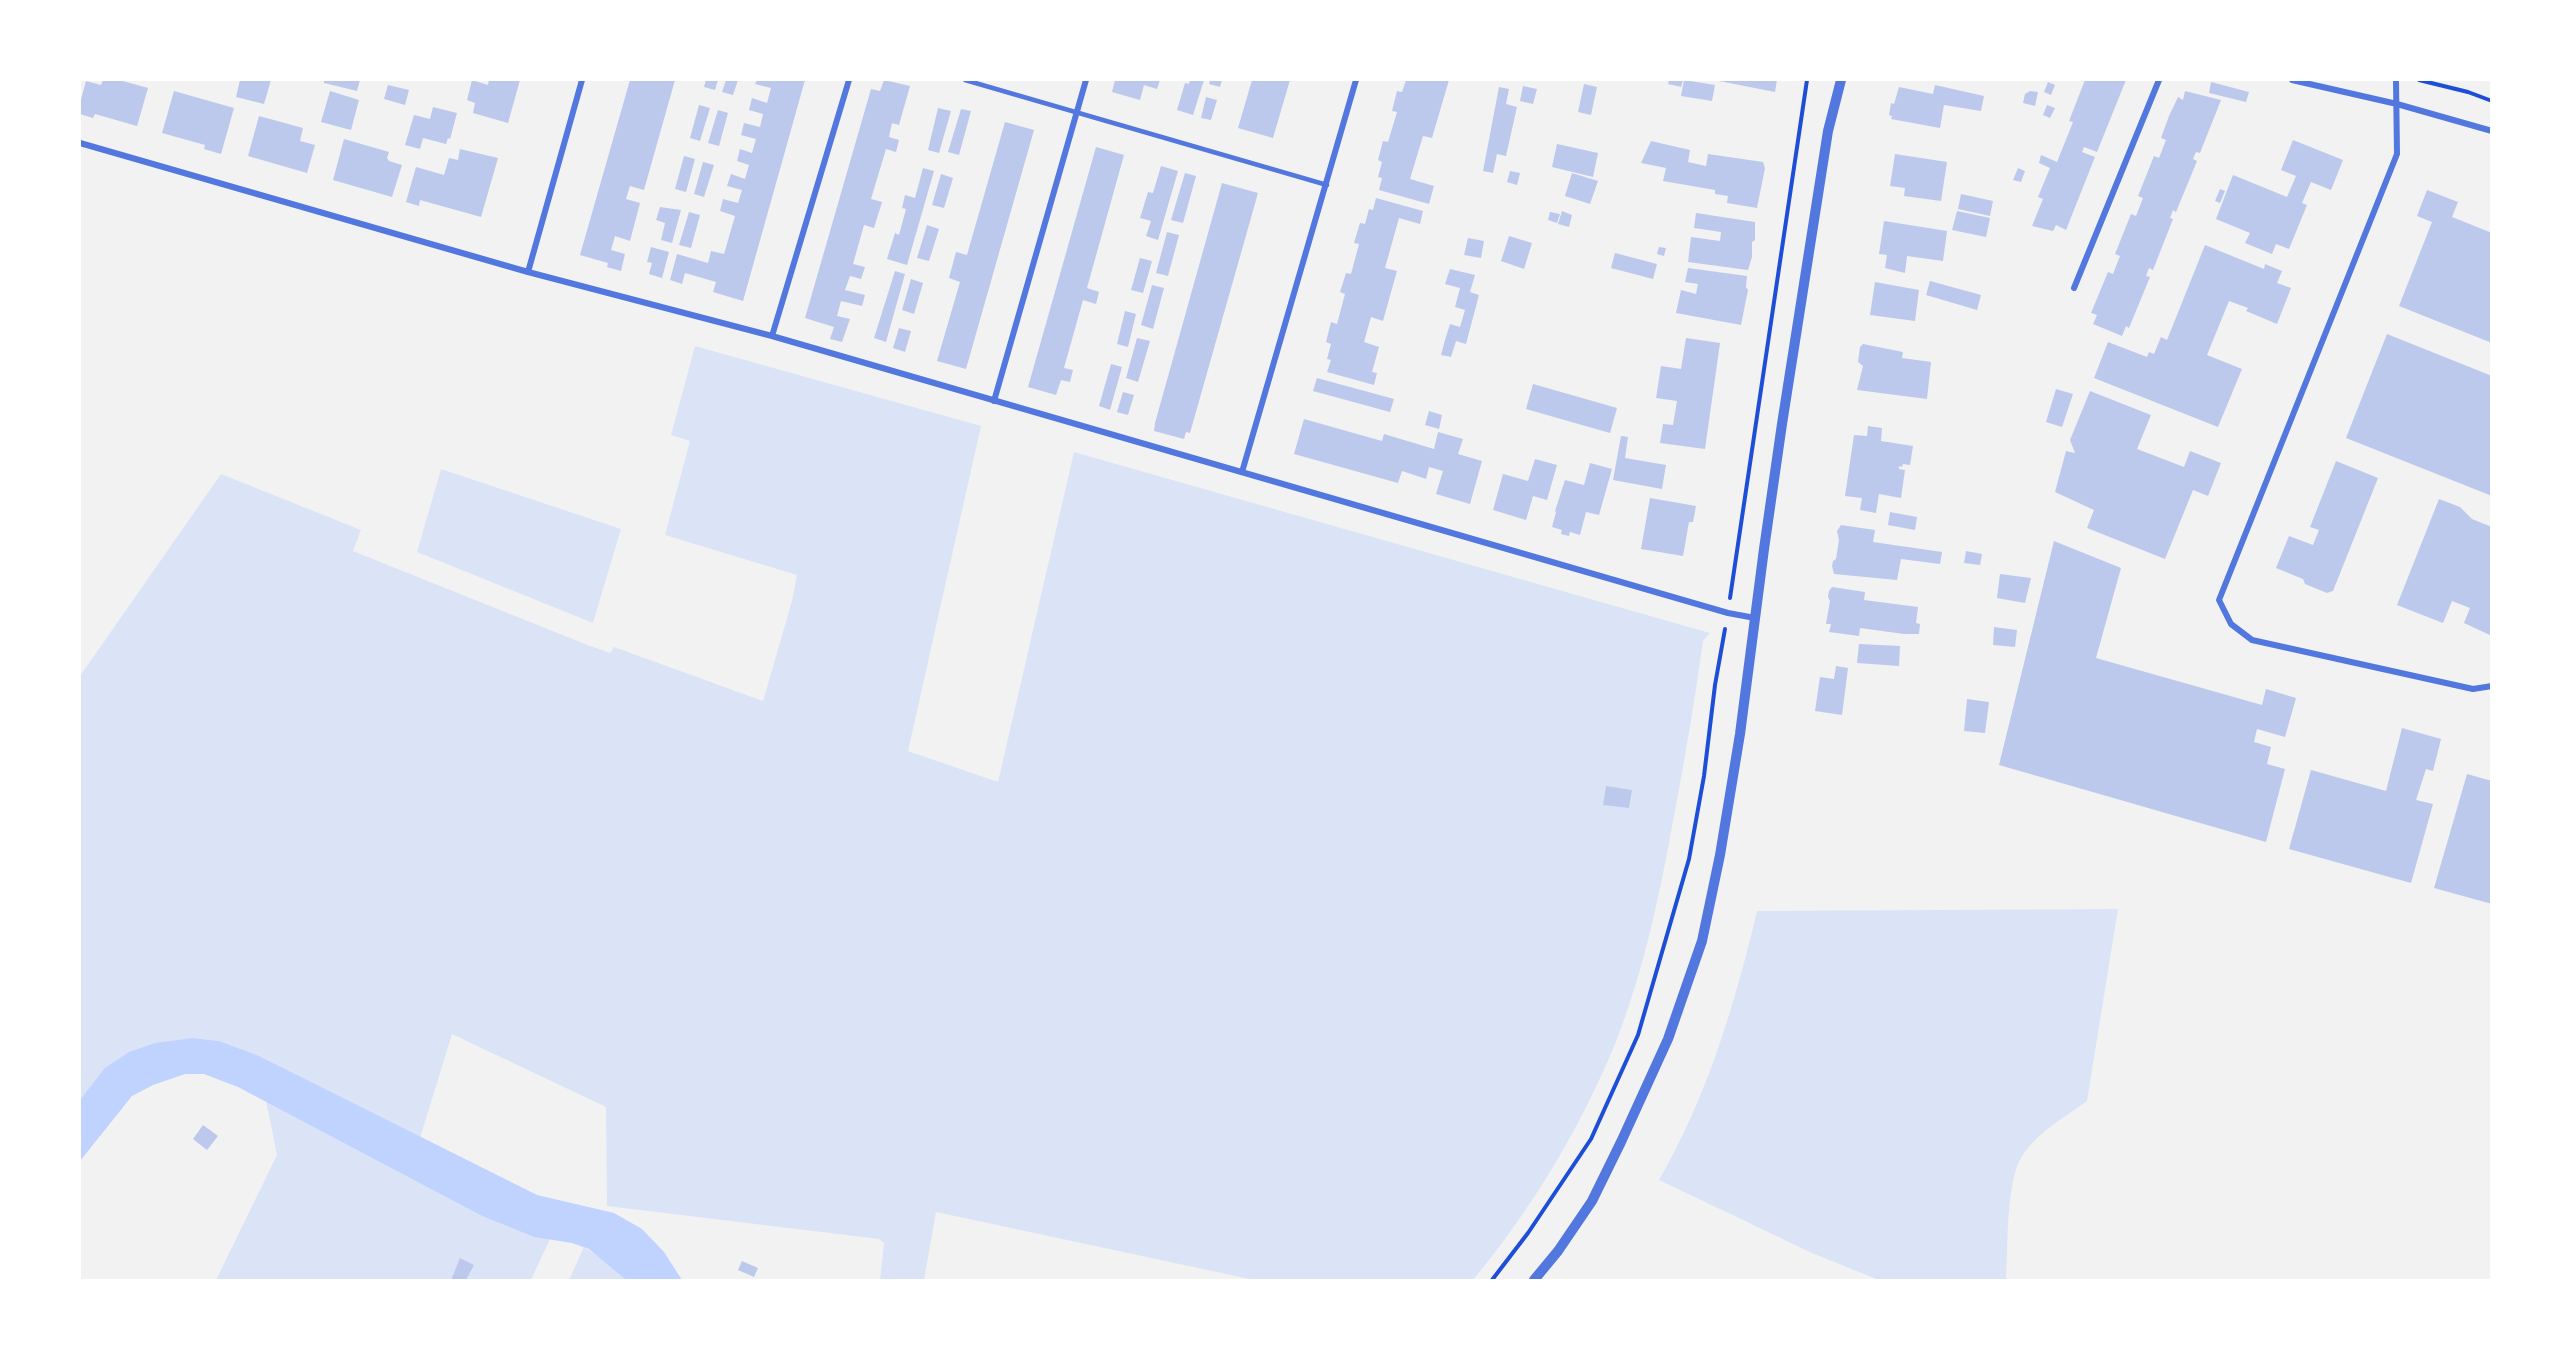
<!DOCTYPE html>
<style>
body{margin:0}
#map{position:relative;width:2571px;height:1360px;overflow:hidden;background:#f2f2f2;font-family:"Sofia Sans Condensed",sans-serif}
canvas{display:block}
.frame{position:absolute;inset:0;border:81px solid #fff;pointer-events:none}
</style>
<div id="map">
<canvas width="2571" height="1360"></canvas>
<div class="frame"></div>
</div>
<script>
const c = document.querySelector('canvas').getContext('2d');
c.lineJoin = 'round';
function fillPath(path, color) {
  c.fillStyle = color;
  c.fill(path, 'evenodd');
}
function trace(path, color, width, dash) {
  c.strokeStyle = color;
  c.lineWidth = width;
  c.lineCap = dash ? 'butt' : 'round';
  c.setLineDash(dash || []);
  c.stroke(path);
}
const green = new Path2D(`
 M695,346L981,426L908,751L998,782L1074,452L1710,633L1703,641C1695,700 1685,758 1674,816C1660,893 1644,971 1615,1044C1580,1129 1531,1210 1473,1280H1254L936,1212L924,1280H880L884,1243L879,1239L607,1206L606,1107L452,1034L420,1138L257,1055L219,1041L193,1038L80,1100V676L221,474L361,530L353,551L585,644L610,653L614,647L763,701L792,601L797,575L665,535L690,441L671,435Z
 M441,469L621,529L593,623L417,552Z
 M2118,909L2087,1101C2064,1118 2032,1135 2019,1162C2006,1190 2008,1249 2006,1280H1879L1812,1253L1659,1180C1707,1097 1735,1004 1757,911Z
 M266,1101L482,1216L534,1237L550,1239L531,1280H216L277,1155Z
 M584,1247L606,1261L626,1280H569Z`);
const water = new Path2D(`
 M193,1038L219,1041L257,1055L537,1195L614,1213L642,1229L664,1252L682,1280H626L589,1249L572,1243L534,1237L482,1216L238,1087L204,1074H185L153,1085L132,1096L80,1161V1100L105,1068L129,1052L155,1043Z`);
const building = new Path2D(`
 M103,80H119L148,88L137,126L95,114L93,118L80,114V103L86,81L101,85Z
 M240,80H271L264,104L236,97Z
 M324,80H360L357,91L324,83Z
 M472,80L488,85L489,80H520L508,123L473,113L475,103L467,100Z
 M630,80H675L644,190L630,186L626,199L640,203L630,241L615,236L611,250L625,254L621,271L607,267L608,263L580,255Z
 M706,80H718L715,90L704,87Z
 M726,80H738L733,95L722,92Z
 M757,80H805L743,301L713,292L716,282L685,273L682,284L670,280L677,254L708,263L711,251L724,254L735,216L720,211L723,199L738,203L742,190L727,186L731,174L745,179L749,165L737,161L740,149L752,153L756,139L741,135L744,123L760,127L763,114L749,110L752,98L767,103L771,88L755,84Z
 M884,80L910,86L899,125L892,123L889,137L899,140L896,152L886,149L871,199L882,202L874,228L864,225L853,264L865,267L861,279L850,276L845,290L865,295L862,306L841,301L837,316L850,319L842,342L830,339L834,327L805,318L871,89L880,91Z
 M1115,80H1160L1157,89L1144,85L1140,100L1112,92Z
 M1190,80H1204L1193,115L1177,110L1185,83L1189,84Z
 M1210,80H1222L1220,87L1209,84Z
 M1252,80H1290L1273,138L1238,128Z
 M1406,80H1449L1432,138L1423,136L1410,179L1434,186L1429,204L1379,190L1382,178L1378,177L1382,162L1378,160L1383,141L1388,142L1397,112L1392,111L1397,91L1402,92Z
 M1669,80H1683L1681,87L1668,84Z
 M1684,80L1715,85L1712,101L1681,96Z
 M1714,80H1777L1775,92Z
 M2085,80H2126L2097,152L2084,147L2082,152L2095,157L2066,230L2056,225L2053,231L2032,226L2043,199L2038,197L2050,168L2039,163L2041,155L2057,162L2073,122L2069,121Z
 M2048,82L2055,85L2051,95L2044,92Z
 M2211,82L2249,92L2246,102L2209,93Z
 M1584,84L1597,87L1591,115L1578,112Z
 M388,85L409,90L405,105L384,99Z
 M1935,85L1984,96L1981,111L1944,105L1940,128L1891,119L1892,116L1889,115L1891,103L1894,104L1899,87L1933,94Z
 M1523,86L1537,89L1533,104L1520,101Z
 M1499,87L1509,89L1506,104L1517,107L1506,156L1497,154L1493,173L1483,171Z
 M174,91L234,108L221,154L204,149L205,145L162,133Z
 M330,91L359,100L351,130L321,122Z
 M2030,91L2038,92L2035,106L2023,103L2025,94Z
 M2185,91L2221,100L2200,153L2196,152L2193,159L2197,161L2176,212L2173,210L2170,218L2173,219L2153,270L2149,268L2146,276L2150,277L2129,328L2126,326L2122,336L2093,324L2097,315L2091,313L2108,272L2113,274L2120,256L2115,254L2131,214L2136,216L2143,198L2138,196L2154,156L2159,158L2166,140L2161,138L2169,116L2178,97L2183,100Z
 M1206,97L1217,100L1211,120L1201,118Z
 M699,105L710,108L700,141L690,138Z
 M2047,105L2055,108L2050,118L2043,115Z
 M433,107L457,113L450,139L448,138L446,144L423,138L420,149L405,145L414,115L430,119Z
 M938,108L951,111L939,153L928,150Z
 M961,109L971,111L959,155L948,152Z
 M718,110L728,113L719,146L708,143Z
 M259,116L303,128L300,141L315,145L307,173L248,156Z
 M1005,122L1034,130L966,369L937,361L960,282L949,278L956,252L967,255Z
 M344,139L389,152L387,158L389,161L402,165L392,197L333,180Z
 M2293,140L2343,160L2331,190L2311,182L2302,203L2307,205L2289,249L2276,244L2272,254L2245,243L2250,233L2216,219L2233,175L2287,197L2296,176L2281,170Z
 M1651,141L1690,150L1688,162L1706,166L1708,154L1763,162L1765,168L1757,208L1727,203L1728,196L1715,194V190L1663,181L1666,168L1641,163Z
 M1557,144L1598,153L1593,177L1552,167Z
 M1096,147L1124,155L1087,288L1099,292L1096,304L1083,300L1064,368L1073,370L1070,382L1061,380L1056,395L1028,387Z
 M460,149L498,158L481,217L420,200L419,206L406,202L416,167L444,175L449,158L458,160Z
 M1895,154L1947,162L1941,201L1904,196L1905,188L1890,186Z
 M684,156L695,159L686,192L675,189Z
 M703,162L714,165L704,197L694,194Z
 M1161,166L1178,171L1158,240L1146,236L1151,221L1140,218L1148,192L1153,193Z
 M923,168L934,171L907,265L887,259L895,233L899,235L906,209L902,208L905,195L915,198Z
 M2018,168L2025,171L2021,182L2013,180Z
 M1510,171L1520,173L1517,185L1507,182Z
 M1185,173L1196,176L1183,223L1171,220Z
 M1572,173L1598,181L1590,204L1565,196Z
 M941,174L953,178L944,208L932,205Z
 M1222,183L1258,193L1190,433L1186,432L1184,439L1154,431L1155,423Z
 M2220,189L2225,191L2220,203L2215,201Z
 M2427,190L2458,202L2452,217L2492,233V343L2399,306L2432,222L2417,216Z
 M1961,194L1993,201L1990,216L1958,209Z
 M1376,198L1423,211L1420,224L1399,218L1385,268L1397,271L1383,321L1371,317L1364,342L1379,347L1372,372L1377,373L1374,385L1327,372L1331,360L1327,359L1331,344L1326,342L1331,322L1337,324L1345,294L1340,292L1346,273L1351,274L1359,244L1354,243L1360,223L1365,224L1369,209L1373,210Z
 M660,207L681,210L672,243L661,240L665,223L656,220Z
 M1562,211L1572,215L1569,227L1558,224Z
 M1957,211L1990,218L1986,237L1952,230Z
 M689,212L700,215L691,248L679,245Z
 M1550,212L1560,214L1557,223L1548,220Z
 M1696,213L1755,222V240L1752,242V257L1748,270L1688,262L1691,237L1720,241L1721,232L1694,228Z
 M1884,221L1947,231L1943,261L1907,256L1905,273L1885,268L1887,255L1879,254Z
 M927,225L939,229L929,261L917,258Z
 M1167,232L1179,235L1168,276L1156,273Z
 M1509,236L1532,243L1524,269L1501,261Z
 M1468,238L1484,241L1481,258L1464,255Z
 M2205,245L2264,269L2265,264L2282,271L2277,283L2291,288L2277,324L2246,311L2248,308L2229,301L2207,355L2242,369L2218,427L2094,378L2108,342L2147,357L2149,352L2154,354L2161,337L2167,340Z
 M651,247L669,252L662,278L649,274L652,263L647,262Z
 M1659,247L1666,248L1664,256L1657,254Z
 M1615,253L1657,264L1653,279L1611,268Z
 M1140,258L1152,261L1143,293L1131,290Z
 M1688,268L1747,276L1746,287L1748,290L1741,325L1676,313L1681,290L1696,294L1698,284L1685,282Z
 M1450,269L1475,275L1470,292L1479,295L1466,344L1456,341L1451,357L1441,355L1445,340L1450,324L1460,327L1465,310L1455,307L1460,288L1445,284Z
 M895,271L905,274L886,342L874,338Z
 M911,279L923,283L914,314L902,310Z
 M1930,281L1981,295L1977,310L1926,295Z
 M1875,282L1919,290L1915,321L1870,315Z
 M1152,285L1164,288L1153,329L1141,325Z
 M1125,311L1136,314L1128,347L1117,344Z
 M899,328L911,331L905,352L893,348Z
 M2387,334L2492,376V496L2346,438Z
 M1137,338L1150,341L1138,382L1126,378Z
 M1686,338L1720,343L1705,449L1660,443L1663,424L1673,425L1677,401L1656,398L1661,366L1681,369Z
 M1863,344L1903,352L1902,358L1931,362L1927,399L1857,390L1863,366L1858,362L1860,347Z
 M1111,364L1122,367L1110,410L1099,406Z
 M1317,378L1394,399L1390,412L1313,391Z
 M1533,384L1617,408L1610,433L1526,409Z
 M2056,389L2073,394L2062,427L2046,422Z
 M2090,391L2151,415L2137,449L2184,467L2190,451L2221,463L2208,496L2193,490L2165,559L2087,528L2094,510L2055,492L2066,451L2075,453L2070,440Z
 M1123,392L1134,395L1128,415L1117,412Z
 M1429,411L1442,415L1439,429L1425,425Z
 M1304,419L1382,441L1384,434L1434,449L1438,432L1463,439L1458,454L1482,461L1470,504L1436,494L1443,471L1429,467L1426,479L1402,471L1398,483L1294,454Z
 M1868,426L1882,428L1881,441L1913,446L1910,465L1903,464L1902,467L1899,466V469L1905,470L1901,498L1879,494L1876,513L1860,510L1862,498L1845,496L1854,435L1867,436Z
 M1621,436L1628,437L1625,458L1666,465L1662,489L1613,480Z
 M1535,459L1557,465L1547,500L1533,496L1526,520L1493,510L1503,474L1528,481Z
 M2336,461L2378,478L2333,591L2327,593L2305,584L2303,579L2276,568L2289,536L2313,545L2319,530L2310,527Z
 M1590,463L1612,469L1599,515L1586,512L1580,535L1570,532L1569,536L1561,534L1562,530L1552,527L1556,512L1555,511L1565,480L1584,485Z
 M1650,498L1696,506L1693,522H1689L1683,556L1641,549Z
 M2439,499L2460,507L2472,519L2492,527V636L2464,623L2470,608L2452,601L2443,623L2397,605Z
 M1890,512L1917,517L1915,530L1888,525Z
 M1841,525L1875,530L1873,542L1942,552L1940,564L1901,559L1897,580L1834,574L1832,566L1833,561L1836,559L1839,540L1837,531Z
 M2054,541L2121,568L2096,658L2262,705L2266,689L2296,698L2285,737L2257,729L2254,742L2271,747L2267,764L2285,769L2266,842L1999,765Z
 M1966,551L1982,554L1980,565L1964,563Z
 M2000,574L2031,578L2025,603L1997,598Z
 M1832,587L1865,592L1864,600L1918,607L1916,623L1920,624L1919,634H1904L1860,628L1859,636L1829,632L1831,624H1826L1830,601L1828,597L1829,591Z
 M1994,627L2017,630L2015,647L1993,645Z
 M1859,644L1900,646L1899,666L1857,663Z
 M1836,666L1848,668L1842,715L1815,711L1820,677L1834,679Z
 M1967,699L1989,702L1985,733L1964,731Z
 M2402,728L2441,739L2433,771L2426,769L2416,800L2433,804L2411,883L2289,849L2311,770L2386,791Z
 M2467,774L2492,781V904L2434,888Z
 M1606,786L1632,790L1629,808L1603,805Z
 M203,1125L218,1136L207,1150L193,1139Z
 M460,1258L474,1265L466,1280H451Z
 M742,1261L758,1268L754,1277L738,1270Z`);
const path = new Path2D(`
 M2419,80L2468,92L2492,101
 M1730,598L1807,80
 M1492,1280L1528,1233L1591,1139L1638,1035L1689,859L1704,776L1715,685L1725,629`);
const service = new Path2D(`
 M965,80L1327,185`);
const minor = new Path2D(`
 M2292,80L2397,104L2492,131
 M2396,80L2397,154L2219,600L2231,624L2252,640L2473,689L2492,686
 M80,143L528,272L772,336L1728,613L1755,618
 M528,272L582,80
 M2074,288L2159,80
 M772,336L849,80
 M994,401L1086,80
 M1242,472L1356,80`);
const tertiary = new Path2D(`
 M1534,1280L1558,1251L1592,1201L1621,1142L1668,1039L1702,941L1720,855L1740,734L1764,549L1782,424L1828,131L1841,80`);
fillPath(green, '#dbe4f7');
fillPath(water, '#bfd3fe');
fillPath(building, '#bdc9ec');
trace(path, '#1d4ed8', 4);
trace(service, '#5277de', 4.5);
trace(minor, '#5277de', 6);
trace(tertiary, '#5277de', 10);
</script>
